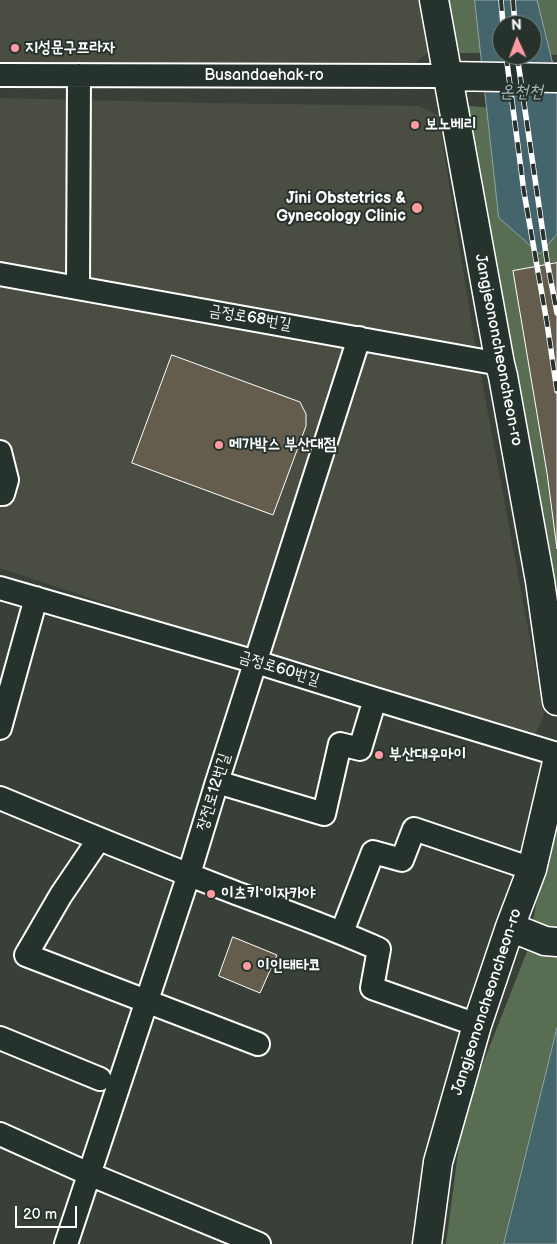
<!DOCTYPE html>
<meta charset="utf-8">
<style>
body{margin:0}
#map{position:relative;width:557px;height:1244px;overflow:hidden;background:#394037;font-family:"Balsamiq Sans",sans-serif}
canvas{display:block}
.north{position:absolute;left:492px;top:15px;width:50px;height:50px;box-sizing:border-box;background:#26332d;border:1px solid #7d8581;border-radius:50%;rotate:358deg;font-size:14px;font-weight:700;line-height:20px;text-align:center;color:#fff}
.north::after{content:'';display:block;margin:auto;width:18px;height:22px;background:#ff9aa2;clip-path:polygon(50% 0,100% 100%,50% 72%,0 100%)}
.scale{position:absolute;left:15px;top:1206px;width:62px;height:22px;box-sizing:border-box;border:2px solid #fff;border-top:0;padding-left:6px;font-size:15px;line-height:18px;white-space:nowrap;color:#fff;-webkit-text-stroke:4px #26332d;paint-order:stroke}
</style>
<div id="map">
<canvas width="557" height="1244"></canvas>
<div class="north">N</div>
<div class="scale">20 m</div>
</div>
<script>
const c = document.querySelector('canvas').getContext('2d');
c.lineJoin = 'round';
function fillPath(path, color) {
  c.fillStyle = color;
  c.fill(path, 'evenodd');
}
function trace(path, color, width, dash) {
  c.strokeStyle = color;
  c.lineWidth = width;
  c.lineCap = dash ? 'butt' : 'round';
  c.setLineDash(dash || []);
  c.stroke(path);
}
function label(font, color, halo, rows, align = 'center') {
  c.font = font + ' "Balsamiq Sans","Poor Story",sans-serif';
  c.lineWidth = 4;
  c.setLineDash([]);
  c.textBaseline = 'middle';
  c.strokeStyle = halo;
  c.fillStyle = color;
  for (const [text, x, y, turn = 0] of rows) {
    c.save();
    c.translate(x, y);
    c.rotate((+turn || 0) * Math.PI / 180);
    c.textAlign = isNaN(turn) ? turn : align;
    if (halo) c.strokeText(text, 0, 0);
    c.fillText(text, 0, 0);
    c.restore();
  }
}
const built = new Path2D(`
 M0,0H419L428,53L409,67L0,65Z
 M0,98L208,103L419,106L438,115L473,332L544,715L534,737L321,667L234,646L0,568Z`);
const green = new Path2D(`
 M443,0H557V55L532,54V25H502V53H458L450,48Z
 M469,106L557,113V666L460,110Z
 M557,787V1244H446L463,1114L528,949Z`);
const water = new Path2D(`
 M475,0H537L557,81V234L540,254L499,218ZM502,25H532V55H502Z
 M557,1028V1244H504Z`);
const building = new Path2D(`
 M557,263V549L547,473L513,271Z
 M172,355L300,402L306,414V426L273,515L132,463Z
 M233,937L277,955L260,993L219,976Z`);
const minor = new Path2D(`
 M0,75L448,76
 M0,274L500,364
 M78,287L79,75
 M0,452L7,480L3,494H0
 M0,588L256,662L375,699L557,754
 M0,728L36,598
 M217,782L324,814L340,744L360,749L375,699
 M0,798C74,829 148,859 223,888C275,908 328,926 379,949L372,988L477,1025
 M99,839L61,895L26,955L258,1044
 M342,932L373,852L402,860L414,829L532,869
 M0,1038L100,1079
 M0,1134L89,1174L259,1244
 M66,1244L189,874L217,782L359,338`);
const major = new Path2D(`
 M434,0L500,364L503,376L540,581L557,701
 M448,76L557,78
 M510,927L545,941L557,942
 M427,1244L438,1162L477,1025L510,927L532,869L557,762`);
const rail = new Path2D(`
 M501,0L503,25
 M513,0L515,25
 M506,55L524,192L547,323L557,391
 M517,55L547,261L557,313`);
const markers = [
 [15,48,5,"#ff9aa2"],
 [415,125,5,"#ff9aa2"],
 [417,208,6,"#ff9aa2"],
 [219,445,5,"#ff9aa2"],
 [379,755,5,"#ff9aa2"],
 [211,894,5,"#ff9aa2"],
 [247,966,5,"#ff9aa2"]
];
const poiNames = [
 ["지성문구프라자",25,48],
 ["보노베리",425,125],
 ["Jini Obstetrics &",406,199,"right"],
 ["Gynecology Clinic",406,217,"right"],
 ["메가박스 부산대점",229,445],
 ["부산대우마이",389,755],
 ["이츠키 이자카야",221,894],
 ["이인태타코",257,966]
];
const streetNames = [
 ["Busandaehak-ro",264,76],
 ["금정로68번길",250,318,10],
 ["Jangjeononcheoncheon-ro",498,350,79],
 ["금정로60번길",279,669,17],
 ["장전로12번길",214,792,-73],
 ["Jangjeononcheoncheon-ro",487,1002,-72]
];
const waterNames = [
 ["온천천",521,92]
];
fillPath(built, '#4a4d42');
fillPath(green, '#586d51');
fillPath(water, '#45656c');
trace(water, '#8fa3a7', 1);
fillPath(building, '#645d4e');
trace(building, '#fff', 1);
trace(minor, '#fff', 26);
trace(major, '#fff', 31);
trace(minor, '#26332d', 22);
trace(major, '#26332d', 28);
trace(rail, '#fff', 5.5);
trace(rail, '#26332d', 4, [11]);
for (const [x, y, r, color] of markers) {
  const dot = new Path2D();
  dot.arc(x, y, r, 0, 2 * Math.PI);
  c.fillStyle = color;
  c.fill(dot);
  trace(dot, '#26332d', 2);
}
label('bold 16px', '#fff', '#26332d', poiNames, 'left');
label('16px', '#fff', '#26332d', streetNames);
label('italic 18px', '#abbabd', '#26332d', waterNames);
</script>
